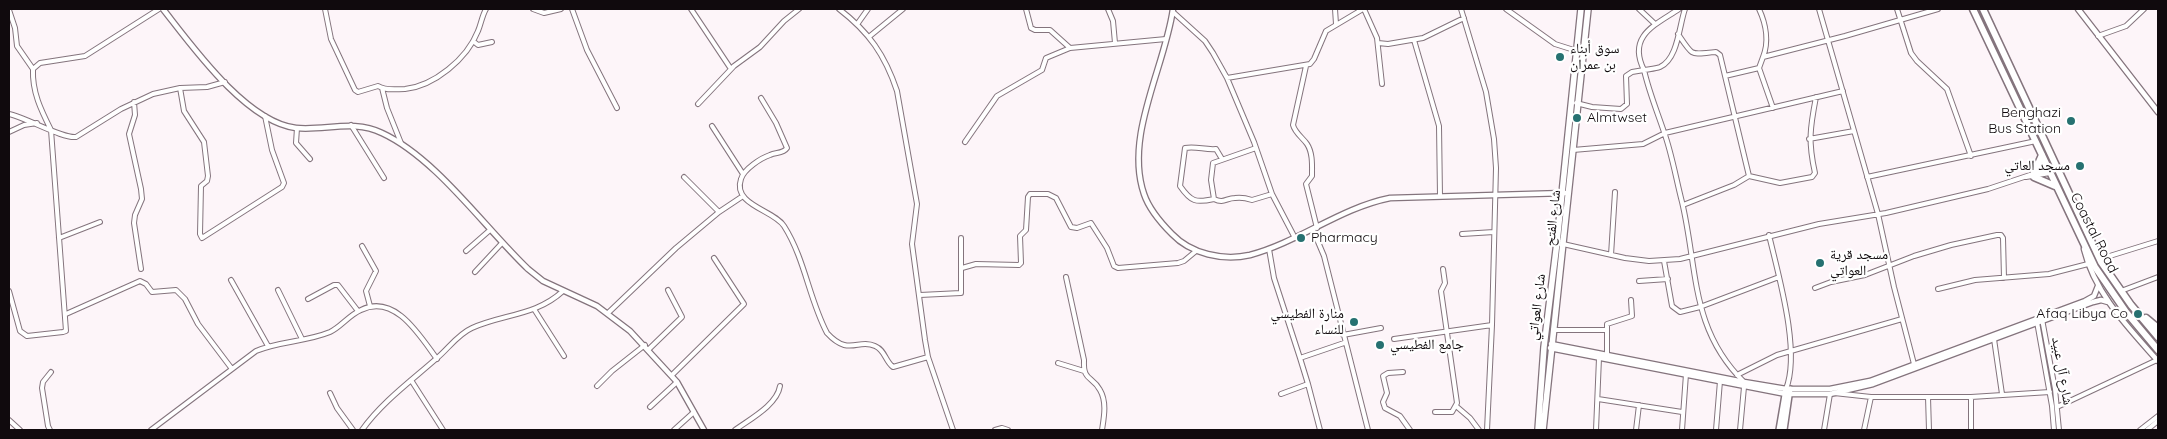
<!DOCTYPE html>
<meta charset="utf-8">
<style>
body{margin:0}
#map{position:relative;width:2167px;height:439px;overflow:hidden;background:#fdf5f9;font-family:Quicksand,sans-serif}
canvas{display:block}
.frame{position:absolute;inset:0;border:10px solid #100a0d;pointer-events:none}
</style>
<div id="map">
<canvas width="2167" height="439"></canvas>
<div class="frame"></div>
</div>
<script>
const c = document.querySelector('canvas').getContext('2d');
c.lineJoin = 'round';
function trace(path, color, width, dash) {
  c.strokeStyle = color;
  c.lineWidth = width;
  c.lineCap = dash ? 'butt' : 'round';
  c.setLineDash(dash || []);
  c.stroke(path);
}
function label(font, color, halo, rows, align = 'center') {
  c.font = font + ' Quicksand,"Noto Naskh Arabic",sans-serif';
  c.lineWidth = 4.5;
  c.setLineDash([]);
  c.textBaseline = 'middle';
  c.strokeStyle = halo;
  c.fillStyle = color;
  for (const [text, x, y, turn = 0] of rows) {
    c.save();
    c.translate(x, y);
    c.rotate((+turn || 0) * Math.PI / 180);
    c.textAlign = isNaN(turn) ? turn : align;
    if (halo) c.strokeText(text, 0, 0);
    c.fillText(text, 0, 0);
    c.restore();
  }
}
const minor = new Path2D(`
 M325,9L331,39L355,90L358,92L378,86C386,91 396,89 405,89C434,86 467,59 478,31C481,24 482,16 486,9
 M533,9L544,13L561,9
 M572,9L587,50L617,108
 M691,9L731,69
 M839,9C869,32 885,55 897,91L917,204L912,244L925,340L928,357L953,430
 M1026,9L1031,28L1035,30H1050L1070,48L1166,39
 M1108,9L1113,21L1115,43
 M1335,9L1336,24
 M1364,9L1377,38L1382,84
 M1461,9L1486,92L1494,139L1496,168L1492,325L1487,430
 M1506,9L1555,44L1577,51
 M1639,9L1655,24
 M1685,9C1679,26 1678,59 1660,67C1655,69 1649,69 1644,70C1649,92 1657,111 1664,132C1672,154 1676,179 1682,202C1698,269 1690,329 1744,382
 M1759,9C1766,24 1769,42 1763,57
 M1819,9L1878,214L1894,287L1914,364
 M1897,9L1911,53L1917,61L1947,89L1971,156
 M9,10L15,28L17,46L33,69
 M1173,12L1205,41L1213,53L1227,78L1254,142L1272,194L1295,238
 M858,23L868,9
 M1678,34C1694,58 1690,54 1716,52L1720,55L1749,176
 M870,36L903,9
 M2098,36L2126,26L2144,9
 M1414,40L1439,126L1440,196
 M473,41L478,45L492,42
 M1378,43L1388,44L1423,38L1464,18
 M1306,66L1293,125C1295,133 1303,138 1307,144C1313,153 1312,166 1312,176L1306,184L1317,228
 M1759,68L1773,108
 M1725,76L1759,68L1763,57L1845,36L1938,9
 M1227,78L1310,64L1314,59L1326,31L1363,9
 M180,88L184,111L204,142L208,176L207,181L201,186L200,234L202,238L282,187L284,183L272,150L265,116
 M382,88L387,108L401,143
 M761,98L776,123L787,148C783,154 776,152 770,155C761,158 744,169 741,179C732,205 774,210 784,226C805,259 809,299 827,333C849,357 858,338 875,346C885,350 885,361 893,367L928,357
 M134,102L135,115L129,134L141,189L142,199L135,215L134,223L141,269
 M1576,103L1592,107L1621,109L1627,104L1626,76L1632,72L1644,70C1627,36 1655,25 1679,9
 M698,104L734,66L760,47L784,21L799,9
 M9,114C27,118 63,139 76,137L121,109L153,94L180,88L207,87L225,82
 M351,125L384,178
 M712,126L743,174
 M297,128L296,143L310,159
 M9,132L24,125L37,123
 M1809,139L1854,131
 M965,142L997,96L1042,70L1046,58L1070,48
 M1256,148L1213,163L1211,180L1214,199C1224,204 1226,198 1235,198C1241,197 1246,198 1252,200L1272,194
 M1573,150L1643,144L1665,133L1843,91
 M684,177L719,212L743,196
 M1867,177L2036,141
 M2026,177L2050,173
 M1214,199C1196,203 1191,202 1180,186L1185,148C1196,146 1205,150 1216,149L1222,159
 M1683,205L1734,185L1749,176L1780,183L1812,177L1815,173C1808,142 1810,128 1816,97
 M1313,230L1324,256L1368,430
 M1462,234L1494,232
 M1769,235C1778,274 1801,351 1786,389
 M59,238L100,222
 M1563,244L1625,258L1649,261L1680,259L1819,224L1886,213L1988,189L2048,169
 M362,246L376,271L366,291L370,306
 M1269,249L1274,278L1300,358L1344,343
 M466,251L490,230
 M1611,255L1615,192
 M2100,259L2158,241
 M1664,261L1672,306L1680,312L1700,307L1779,277
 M962,268L976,264L1019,265L1021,263L1020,236L1026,230L1028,197L1030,194H1048L1056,198L1071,227L1077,228L1091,223L1107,248L1114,266L1118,268L1178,263L1184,261L1196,251
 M475,272L502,243
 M1066,277L1084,360C1083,382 1092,375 1100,390C1107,402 1104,417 1102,430
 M231,280L268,346
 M1639,281L1668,279
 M1815,288L1831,282L1865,275L1914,256L1951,245L1997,235H2001L2003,238L2004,278
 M1938,289L1975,280L2049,274L2088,264
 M278,290L302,339
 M9,291L20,331L27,336L63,332L66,331L51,130C41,110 32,92 33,69L40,63L85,56L159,9
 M2121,291L2158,277
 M920,295L961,293V238
 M308,299L334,285H338L358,311
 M534,309L564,356
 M608,313L676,248L719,212
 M66,314L140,281L146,284L152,292L176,290L185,299L198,324L232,369
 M2042,319L2055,389L2059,430
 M2037,322L2052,406L2054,430
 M1553,330H1607
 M1343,335L1381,328
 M1394,339L1492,325
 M1994,339L2002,394
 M648,350L682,317L668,290
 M1607,355V324L1632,316L1631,300
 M1058,363L1084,371
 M1403,372L1388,373L1383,376L1387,393L1383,402L1385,408L1400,416L1410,430
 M672,375L744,304L714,258
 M1737,375L1777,355L1902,319
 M411,380L443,430
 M1308,384L1320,430
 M597,386L612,371L645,345
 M330,393L337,408L353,430
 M1834,393L1871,397H1971L2050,392
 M1281,394L1308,384L1300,358
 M1928,397L1929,430
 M1598,399L1682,412
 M1456,406L1470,418L1479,430
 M650,407L677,382
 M2057,407L2157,360
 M1435,412H1452L1457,403L1441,291L1445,283L1443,269
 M9,420L20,430
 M50,430L48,426L42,388L43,382L51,372
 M151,430L256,351C279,341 306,342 330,332C341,327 349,315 361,310C395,293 420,336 437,359
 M362,430C382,402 411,381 437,358C448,349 458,334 472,328C503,314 536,316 563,291
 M674,430L694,412
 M735,430C750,419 777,405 780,386
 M995,430L1002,428L1008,430
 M1596,430L1599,358
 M1636,430L1639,405
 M1682,430L1686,374
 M1716,430L1720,381
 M1740,430L1744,387
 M1824,430L1830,394
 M1864,430L1871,397
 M1971,430V397
 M2140,430L2158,416
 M2147,430L2158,421`);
const tertiary = new Path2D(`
 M163,9C192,46 246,122 296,128C325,131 354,119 382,133C436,158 484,227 528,269L543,281L597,306L630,331L677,382L704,430
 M1173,9C1165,67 1124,136 1144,194C1149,209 1161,223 1172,234C1191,254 1223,261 1250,255C1299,242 1340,208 1390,198L1565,193
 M2078,9L2158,112
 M2084,249C2095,294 2128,327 2158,361
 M1551,344L1744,382L1786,389H1830L1870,381L2085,301L2094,296L2098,286
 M1550,348L1786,394H1830L1873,384L2093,302L2101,300L2108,302`);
const secondary = new Path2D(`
 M1779,430L1786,389
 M1784,430L1790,389`);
const primary = new Path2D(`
 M1538,430L1544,347L1557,242L1581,9
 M1543,430L1588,9`);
const trunk = new Path2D(`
 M1973,9L2095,267L2126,312L2158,350
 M1983,9L2101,262L2131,305L2158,337
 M2034,173L2042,155
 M2034,177L2055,186
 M2146,318L2158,328`);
const markers = [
 [1560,57,5,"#267171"],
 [1577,118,5,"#267171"],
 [2071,121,5,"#267171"],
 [2080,166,5,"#267171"],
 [1301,238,5,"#267171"],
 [1820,263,5,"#267171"],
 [2138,314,5,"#267171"],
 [1354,322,5,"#267171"],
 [1380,345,5,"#267171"]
];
const poiNames = [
 ["سوق أبناء",1570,49],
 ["بن عمران",1570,65],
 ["Benghazi",2061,113,"right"],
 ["Bus Station",2061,129,"right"],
 ["Almtwset",1587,118],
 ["مسجد العاتي",2070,166,"right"],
 ["Pharmacy",1311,238],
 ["مسجد قرية",1830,255],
 ["العواتي",1830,271],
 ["منارة الفطيسي",1344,314,"right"],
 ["للنساء",1344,330,"right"],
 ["Afaq Libya Co",2128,314,"right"],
 ["جامع الفطيسي",1390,345]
];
const streetNames = [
 ["شارع الفتح",1553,218,-84],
 ["Coastal Road",2094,233,63],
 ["شارع العواتي",1537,307,-83],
 ["شارع آل عبيد",2062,371,80]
];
trace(minor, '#84747d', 6);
trace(tertiary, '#84747d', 7);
trace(secondary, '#84747d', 8);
trace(primary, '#84747d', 8);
trace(trunk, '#84747d', 9);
trace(minor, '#fff', 4);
trace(tertiary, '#fff', 4.5);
trace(secondary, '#fff', 5);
trace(primary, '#fff', 5.5);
trace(trunk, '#fff', 6);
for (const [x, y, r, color] of markers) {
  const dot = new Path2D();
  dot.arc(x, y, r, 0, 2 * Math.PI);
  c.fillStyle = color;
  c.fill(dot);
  trace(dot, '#fff', 2);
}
label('14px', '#100a0d', '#fff', poiNames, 'left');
label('14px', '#100a0d', '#fff', streetNames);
</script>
